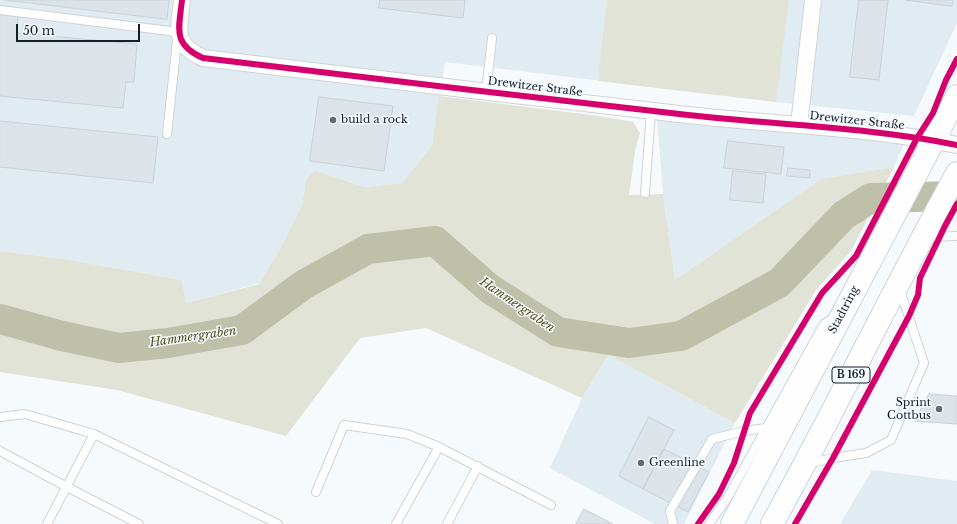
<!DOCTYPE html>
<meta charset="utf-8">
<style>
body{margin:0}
#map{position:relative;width:957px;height:524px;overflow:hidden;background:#f7fafc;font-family:"Libre Baskerville",serif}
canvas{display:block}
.scale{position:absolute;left:16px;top:24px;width:124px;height:18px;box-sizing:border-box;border:2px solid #131f26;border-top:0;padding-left:5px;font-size:12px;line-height:14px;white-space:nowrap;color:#131f26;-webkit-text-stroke:3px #f4faff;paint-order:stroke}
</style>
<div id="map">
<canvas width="957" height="524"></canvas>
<div class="scale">50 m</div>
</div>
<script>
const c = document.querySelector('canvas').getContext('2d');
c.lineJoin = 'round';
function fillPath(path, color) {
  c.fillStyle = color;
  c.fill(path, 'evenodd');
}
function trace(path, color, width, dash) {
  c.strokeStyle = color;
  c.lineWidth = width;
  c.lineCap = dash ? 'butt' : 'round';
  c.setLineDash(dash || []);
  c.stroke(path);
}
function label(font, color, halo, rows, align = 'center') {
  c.font = font + ' "Libre Baskerville",serif';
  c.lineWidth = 3;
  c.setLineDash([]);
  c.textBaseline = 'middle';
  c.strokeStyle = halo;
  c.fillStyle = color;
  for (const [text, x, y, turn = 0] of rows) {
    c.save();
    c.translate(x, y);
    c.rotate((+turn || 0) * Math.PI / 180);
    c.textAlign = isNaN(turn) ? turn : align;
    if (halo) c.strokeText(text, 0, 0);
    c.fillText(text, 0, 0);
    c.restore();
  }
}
const built = new Path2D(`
 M0,0H957V23L914,116L776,102L445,62L432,146L402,183L365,187L337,178L306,179L302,205L282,246L260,283L186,303L182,280L64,259L0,251Z
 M657,117L905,142L894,167L821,179L675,280L663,194Z
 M608,355L735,423L684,524H655L550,468L582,398Z
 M872,470L957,481V524H840Z`);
const green = new Path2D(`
 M607,0H789L776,102L598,81Z
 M439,96L599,116L633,122L640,133L635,151L629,195L663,194L675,280L821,179L894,167L851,251L816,290L735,423L608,355L582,398L426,328L360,338L286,436L117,390L0,372V251L64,259L182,280L186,303L259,284L282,246L302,205L306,179L315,171L365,187L402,183L432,146Z`);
const river = new Path2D(`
 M0,319L62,336L119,348L168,343L242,330L303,285L368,249L435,241L490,289L558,332L629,343L681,336L779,283L844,215L871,198L957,196`);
const building = new Path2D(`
 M5,0H169L167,19Z
 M380,0H465L463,18L379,8Z
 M859,0H888L879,80L850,77Z
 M906,0H953L952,6Z
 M0,15L18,16L17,33L137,44L134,82H126L123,108L0,96Z
 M319,97L393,106L384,171L310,161Z
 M0,121L158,137L153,183L0,167Z
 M728,141L784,147L781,174L724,168Z
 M788,168L810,170V178L787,176Z
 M733,171L766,174L763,203L730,200Z
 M929,394L957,396V424L915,421Z
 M649,417L674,430L643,489L619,476Z
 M664,449L709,472L688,512L643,489Z
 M584,509L613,524H576Z`);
const service = new Path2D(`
 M0,10L178,32L167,134
 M486,92L492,38
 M645,193L651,111
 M925,237L957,236
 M0,417L25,414L94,434L278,524
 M439,447L551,505
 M0,451L67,487L139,524
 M807,464L833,458L866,453L891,440L924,363L900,290
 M316,492L344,425L407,434L439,447L396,524
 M47,524L94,434
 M447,524L478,466
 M673,524L670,511L712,439L744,431L766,428
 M709,524L728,497L824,324L833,318`);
const minor = new Path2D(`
 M182,0C179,29 172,44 203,58C365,77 526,97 688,115C777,125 869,127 957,145
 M799,125L813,0`);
const primary = new Path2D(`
 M732,524L957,96
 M772,524C836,408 894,289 957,173`);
const cycleway = new Path2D(`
 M182,0C179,29 172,44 203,58C365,77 526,97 688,115C777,125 869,127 957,145
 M698,524L719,494L734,463L750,413L822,293L856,256L917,138L933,113L946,80L957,59
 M795,524L833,458L909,316L918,295L920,278L945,226L957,204`);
const markers = [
 [333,120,4,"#636c71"],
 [939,409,4,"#636c71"],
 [641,463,4,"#636c71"]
];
const shields = [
 [851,375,38]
];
const shieldNames = [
 ["B 169",851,375]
];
const streetNames = [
 ["Drewitzer Straße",535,87,7],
 ["Drewitzer Straße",857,121,6],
 ["Stadtring",844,310,-62]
];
const poiNames = [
 ["build a rock",341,120],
 ["Sprint",931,403,"right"],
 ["Cottbus",931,416,"right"],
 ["Greenline",649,463]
];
const waterNames = [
 ["Hammergraben",517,305,34],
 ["Hammergraben",193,337,-8]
];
fillPath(built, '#e1ebf2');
fillPath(green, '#e1e3d6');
trace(river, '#bfc0a9', 30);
fillPath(building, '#dde4e9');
trace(building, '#cad1d6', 1);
trace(service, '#cdd4d8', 10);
trace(minor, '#cdd4d8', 18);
trace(primary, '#cdd4d8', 24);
trace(service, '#fefeff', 8);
trace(minor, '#fefeff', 16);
trace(primary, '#fefeff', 22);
trace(cycleway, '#d6006c', 6);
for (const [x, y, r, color] of markers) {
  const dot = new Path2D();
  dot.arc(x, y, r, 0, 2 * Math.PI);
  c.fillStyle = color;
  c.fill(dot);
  trace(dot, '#f4faff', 1.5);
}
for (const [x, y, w] of shields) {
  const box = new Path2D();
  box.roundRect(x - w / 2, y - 8, w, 16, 3);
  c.fillStyle = '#f4faff';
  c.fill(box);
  trace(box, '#131f26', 1);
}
label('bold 10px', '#131f26', null, shieldNames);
label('11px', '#131f26', '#f4faff', streetNames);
label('11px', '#131f26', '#f4faff', poiNames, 'left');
label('italic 12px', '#53511a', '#f4faff', waterNames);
</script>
